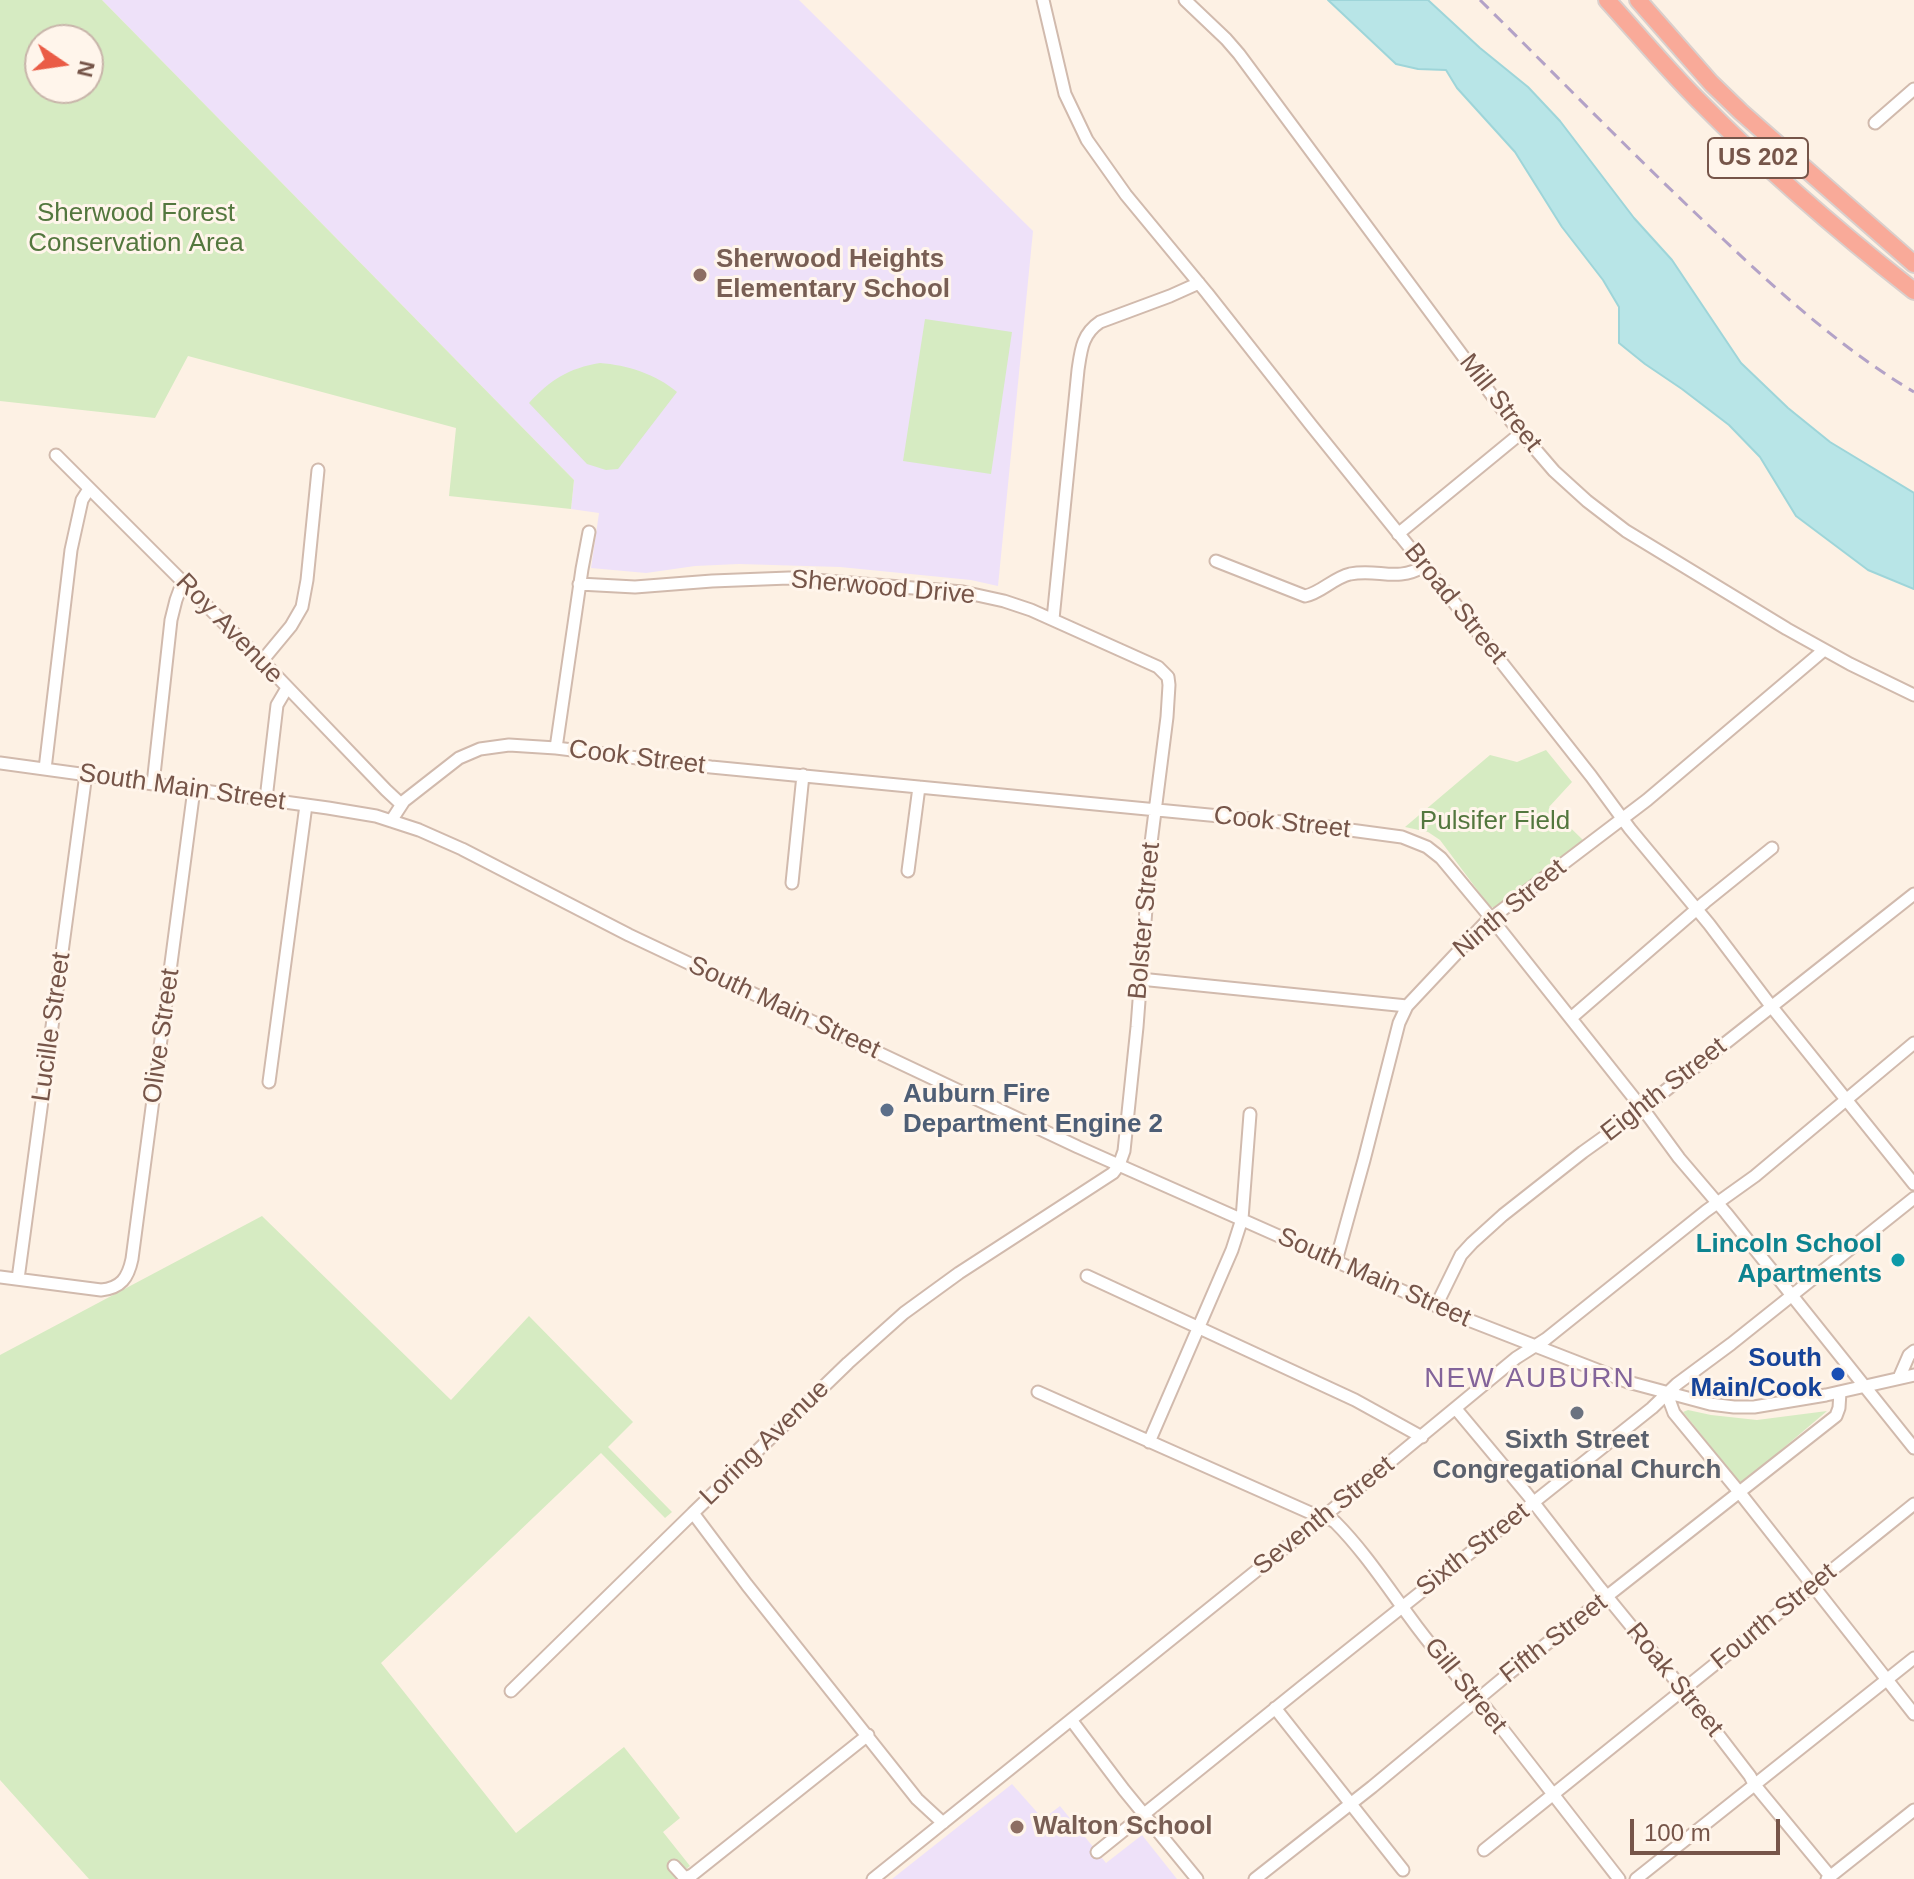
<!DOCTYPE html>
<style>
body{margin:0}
#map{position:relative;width:1914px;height:1879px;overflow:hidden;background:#fdf1e4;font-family:Arial,sans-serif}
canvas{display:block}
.north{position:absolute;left:24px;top:24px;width:80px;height:80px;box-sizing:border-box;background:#fff5eb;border:2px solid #c8b5aa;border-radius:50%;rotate:103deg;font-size:22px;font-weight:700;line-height:32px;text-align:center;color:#765549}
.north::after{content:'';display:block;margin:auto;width:28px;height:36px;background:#ea5c46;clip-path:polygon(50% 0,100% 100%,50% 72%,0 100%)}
.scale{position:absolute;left:1630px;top:1819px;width:150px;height:36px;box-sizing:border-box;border:4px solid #765549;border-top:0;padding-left:10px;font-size:24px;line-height:28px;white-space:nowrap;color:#765549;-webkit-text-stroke:6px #fff5eb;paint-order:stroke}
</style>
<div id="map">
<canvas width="1914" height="1879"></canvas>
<div class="north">N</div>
<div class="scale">100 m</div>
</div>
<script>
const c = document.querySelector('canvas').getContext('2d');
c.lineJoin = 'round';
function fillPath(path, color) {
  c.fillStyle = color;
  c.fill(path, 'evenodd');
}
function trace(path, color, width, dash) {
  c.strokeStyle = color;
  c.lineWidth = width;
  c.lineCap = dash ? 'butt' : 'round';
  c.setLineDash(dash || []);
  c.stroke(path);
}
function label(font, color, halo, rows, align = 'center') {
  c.font = font + ' Arial,sans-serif';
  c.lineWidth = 6;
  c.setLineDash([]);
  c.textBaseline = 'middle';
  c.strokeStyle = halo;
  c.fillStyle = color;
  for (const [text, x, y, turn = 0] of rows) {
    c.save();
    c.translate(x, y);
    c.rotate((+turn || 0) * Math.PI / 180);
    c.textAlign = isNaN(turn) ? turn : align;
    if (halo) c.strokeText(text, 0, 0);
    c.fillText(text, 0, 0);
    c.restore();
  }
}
const education = new Path2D(`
 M102,0H799L1033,231L998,586L971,580L840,567L739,564L695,566L646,573L591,568L599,513L571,509L574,480Z
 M1012,1784L1043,1819L1060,1806L1106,1863L1142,1835L1177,1879H892Z`);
const green = new Path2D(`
 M0,0H102L574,480L571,509L449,496L456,428L188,356L155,418L0,401ZM40,40H88V88H40Z
 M925,319L1012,332L991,474L903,461Z
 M600,363C627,365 656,374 677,392L618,469L606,470L587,464L529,403C550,380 569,368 600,363Z
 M1546,750L1572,782L1549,807L1583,840L1499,908L1490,907L1440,840L1428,832L1405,827L1490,755L1517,762Z
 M262,1216L451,1400L529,1316L633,1422L608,1447L672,1512L665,1518L601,1453L381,1663L516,1833L624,1747L680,1818L663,1832L690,1866L681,1873L685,1879H89L0,1780V1355Z
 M1688,1410L1711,1415L1757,1420L1827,1411L1741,1484L1683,1412Z`);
const water = new Path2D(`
 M1328,0H1428L1480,48L1528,87L1560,121L1634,218L1672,260L1741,363L1788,408L1830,442L1914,493V589L1868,570L1796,516L1760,457L1729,425L1682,389L1645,364L1619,343V307L1603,280L1562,227L1515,152L1457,88L1446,70L1418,69L1396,64Z`);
const minor = new Path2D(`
 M1043,0L1065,94L1087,140L1126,195L1207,293L1311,425L1465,616L1591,776L1630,829L1709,924L1771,1006L1914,1184
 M1185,0L1226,39L1239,54L1511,421L1554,471L1587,501L1626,531L1787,629L1850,664L1914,695
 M1875,123L1914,89
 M56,455L268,667L386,790L401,804
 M1398,534L1521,433
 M1216,561L1305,596C1321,593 1333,578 1350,574C1379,568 1395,583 1425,566
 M579,584L635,587L712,581L789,578L963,592L1004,601L1031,610L1158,667L1168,677L1169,685L1167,717L1151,843L1137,1027L1124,1151L1119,1165L1113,1173L959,1273L904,1313L848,1363L693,1513L747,1585L917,1799L943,1823
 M1053,619L1078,370C1081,350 1082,334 1100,322L1170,296L1199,283
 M262,661L291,626L302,607L307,580L318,470
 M556,748L582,569L589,532
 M0,763L328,808L376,816L419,830L462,849L629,935L1078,1147L1466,1319L1628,1382L1710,1404L1734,1407H1754L1826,1395L1914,1375
 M45,769L71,550L82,500L89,489
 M153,784L171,620L176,600L183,581
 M266,799L277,705L287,688
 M391,821L404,801L459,758L480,749L509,745L556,748L711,767L1313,825L1402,837L1427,847L1441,858L1491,918L1649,1117L1679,1158L1726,1213L1914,1448
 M908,871L919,787
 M792,883L803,775
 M1140,979L1407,1006
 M1571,1018L1705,902L1772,848
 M269,1082L306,805
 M1336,1261L1364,1160L1399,1023L1407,1006L1485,923L1647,800L1824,650
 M1087,1276L1355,1400L1422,1437
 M0,1277L101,1290C121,1288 128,1278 132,1259L194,789
 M18,1279L86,774
 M1436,1306L1461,1255L1472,1243L1503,1215L1583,1152L1632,1117L1914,894
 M1899,1378L1909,1355L1914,1351
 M1038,1392L1322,1518L1330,1519L1335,1522C1363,1550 1386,1585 1409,1616C1432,1648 1459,1679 1486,1708L1619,1879
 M1667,1394L1674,1413L1740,1493L1914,1714
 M1456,1409L1527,1494L1600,1588L1694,1703L1750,1776L1754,1784L1830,1876
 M1149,1442L1232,1250L1242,1219L1250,1114
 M511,1691L693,1513
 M1275,1708L1403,1870
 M1072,1721L1124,1790L1197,1879
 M1484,1850L1914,1504
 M1097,1852L1303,1686L1652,1408L1677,1384L1731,1344L1914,1198
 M674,1866L685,1878L692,1875L868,1735
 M873,1879L1322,1518L1516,1358L1546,1339L1706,1211L1755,1176L1914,1043
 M1255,1879L1372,1787L1507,1675L1836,1416L1839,1408L1840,1392
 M1636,1879L1914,1658
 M1827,1879L1914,1810`);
const highway = new Path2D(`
 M1607,0C1637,33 1666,68 1698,100C1765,168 1839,232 1914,291
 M1638,0L1711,83L1741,112L1914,264`);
const rail = new Path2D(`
 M1480,0C1561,80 1640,162 1724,240C1783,296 1844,350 1914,392`);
const markers = [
 [700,275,8,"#8d6e63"],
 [887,1110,8,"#5c6f8a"],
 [1898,1260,8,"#0f9aa8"],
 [1838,1374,8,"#1a4fb4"],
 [1577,1413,8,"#6b7280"],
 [1017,1827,8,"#8d6e63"]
];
const shields = [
 [1758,158,100]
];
const shieldNames = [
 ["US 202",1758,158]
];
const parkNames = [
 ["Sherwood Forest",136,214],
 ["Conservation Area",136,244],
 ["Pulsifer Field",1495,822]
];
const educationNames = [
 ["Sherwood Heights",716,260],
 ["Elementary School",716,290],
 ["Walton School",1033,1827]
];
const streetNames = [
 ["Mill Street",1500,403,52],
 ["Sherwood Drive",883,588,5],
 ["Broad Street",1455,604,51],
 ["Roy Avenue",229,629,46],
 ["Cook Street",637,758,7],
 ["South Main Street",182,788,8],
 ["Cook Street",1282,823,6],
 ["Ninth Street",1510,909,-40],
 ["Bolster Street",1145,921,-85],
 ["South Main Street",784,1008,25],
 ["Lucille Street",52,1027,-82],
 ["Olive Street",162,1036,-82],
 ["Eighth Street",1664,1090,-38],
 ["South Main Street",1374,1278,24],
 ["Loring Avenue",765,1443,-44],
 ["Seventh Street",1324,1516,-39],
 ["Sixth Street",1473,1550,-38],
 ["Fourth Street",1774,1617,-39],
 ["Fifth Street",1554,1639,-38],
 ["Roak Street",1674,1680,51],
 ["Gill Street",1465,1686,51]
];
const serviceNames = [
 ["Auburn Fire",903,1095],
 ["Department Engine 2",903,1125]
];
const cultureNames = [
 ["Lincoln School",1882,1245],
 ["Apartments",1882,1275]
];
const transitNames = [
 ["South",1822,1359],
 ["Main/Cook",1822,1389]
];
const worshipNames = [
 ["Sixth Street",1577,1441],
 ["Congregational Church",1577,1471]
];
const neighbourhoodNames = [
 ["NEW AUBURN",1530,1379]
];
fillPath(education, '#eee1f9');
fillPath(green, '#d6ebc2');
fillPath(water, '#b8e5e7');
trace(water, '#9ed5d9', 2);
trace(minor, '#d1baad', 15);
trace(highway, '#d9cfcc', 20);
trace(minor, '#fff', 11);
trace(highway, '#f9aa99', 16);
trace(rail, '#b3a2c7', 3, [12, 8]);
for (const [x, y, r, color] of markers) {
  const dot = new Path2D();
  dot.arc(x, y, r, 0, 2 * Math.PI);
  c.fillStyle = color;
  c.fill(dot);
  trace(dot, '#fff5eb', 3);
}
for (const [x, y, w] of shields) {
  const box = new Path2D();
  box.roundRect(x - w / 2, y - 20, w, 40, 6);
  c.fillStyle = '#fff5eb';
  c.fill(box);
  trace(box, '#765549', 2);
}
label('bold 24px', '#765549', null, shieldNames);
label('26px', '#53773e', '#fff5eb', parkNames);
label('bold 26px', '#785e54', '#fff5eb', educationNames, 'left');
label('26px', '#765549', '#fff5eb', streetNames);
label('bold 26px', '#4e5e75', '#fff5eb', serviceNames, 'left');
label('bold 26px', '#0d838f', '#fff5eb', cultureNames, 'right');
label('bold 26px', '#164399', '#fff5eb', transitNames, 'right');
label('bold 26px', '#5b616d', '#fff5eb', worshipNames);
c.letterSpacing = '2px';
label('28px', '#83649a', '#fff5eb', neighbourhoodNames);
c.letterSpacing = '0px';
</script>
